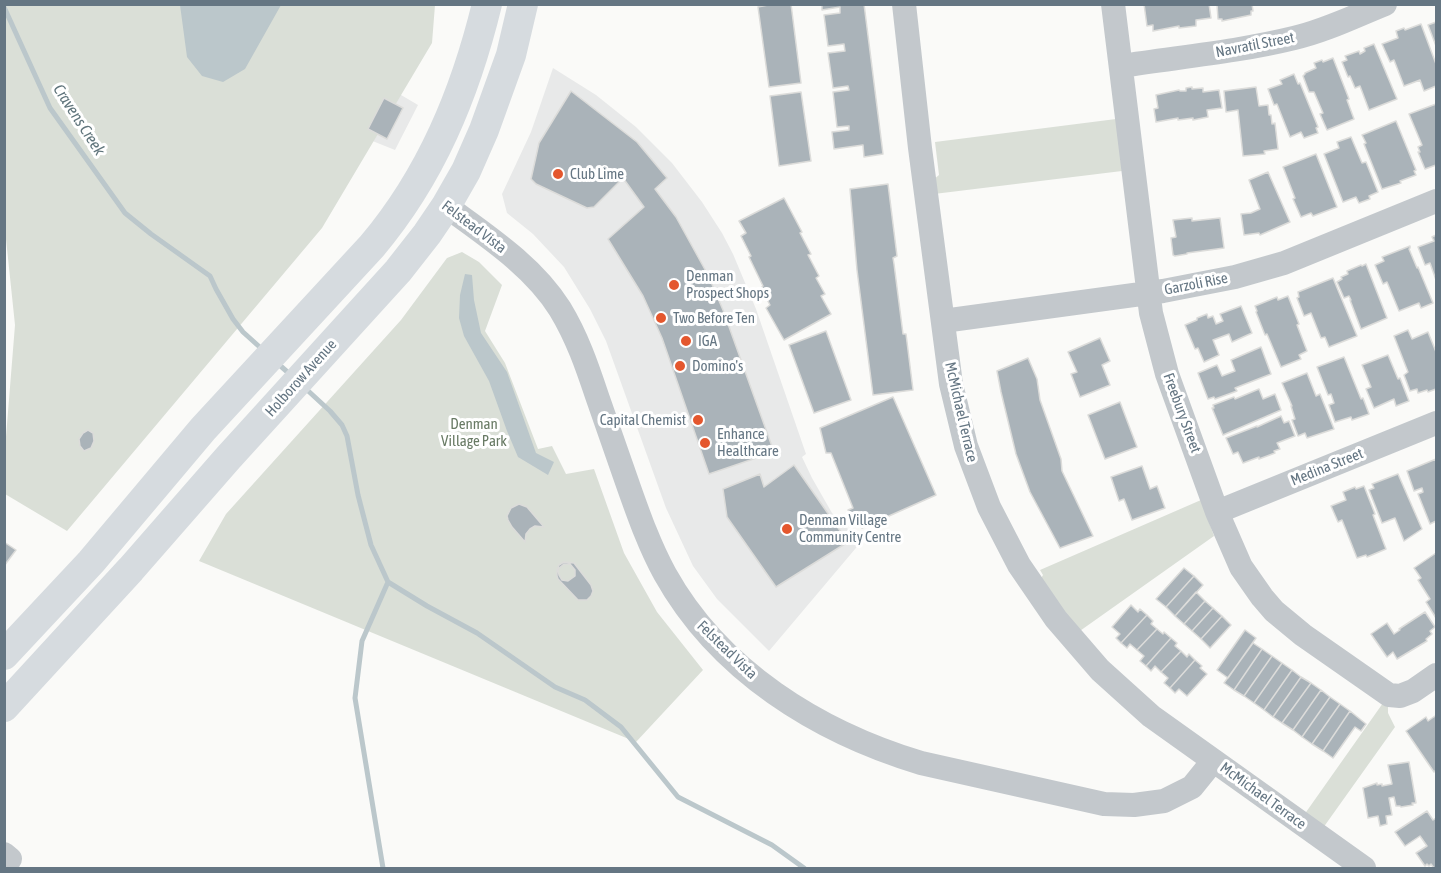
<!DOCTYPE html>
<style>
body{margin:0}
#map{position:relative;width:1441px;height:873px;overflow:hidden;background:#fafaf8;font-family:"Asap Condensed",sans-serif}
canvas{display:block}
.frame{position:absolute;inset:0;border:6px solid #657683;pointer-events:none}
</style>
<div id="map">
<canvas width="1441" height="873"></canvas>
<div class="frame"></div>
</div>
<script>
const c = document.querySelector('canvas').getContext('2d');
c.lineJoin = 'round';
function fillPath(path, color) {
  c.fillStyle = color;
  c.fill(path, 'evenodd');
}
function trace(path, color, width, dash) {
  c.strokeStyle = color;
  c.lineWidth = width;
  c.lineCap = dash ? 'butt' : 'round';
  c.setLineDash(dash || []);
  c.stroke(path);
}
function label(font, color, halo, rows, align = 'center') {
  c.font = font + ' "Asap Condensed",sans-serif';
  c.lineWidth = 6;
  c.setLineDash([]);
  c.textBaseline = 'middle';
  c.strokeStyle = halo;
  c.fillStyle = color;
  for (const [text, x, y, turn = 0] of rows) {
    c.save();
    c.translate(x, y);
    c.rotate((+turn || 0) * Math.PI / 180);
    c.textAlign = isNaN(turn) ? turn : align;
    if (halo) c.strokeText(text, 0, 0);
    c.fillText(text, 0, 0);
    c.restore();
  }
}
const built = new Path2D(`
 M352,66L418,105L395,150L325,122Z
 M553,68L596,95L636,127L672,163L702,202L722,233L733,254L756,309L806,454L802,457L812,478L832,513L861,542L769,651L717,599L693,566L666,508L606,341L590,309L564,267L533,234L507,213L502,194L531,132Z`);
const green = new Path2D(`
 M5,5H435L432,43L322,228L67,531L5,494V449L15,325L4,220Z
 M1116,119L1122,171L934,194L933,180L939,175L935,142Z
 M462,252L479,262L502,285L485,331L505,363L538,449L552,446L566,474L594,469L624,553L657,612L703,670L636,742L199,561L226,514L401,320L447,258Z
 M1201,500L1214,536L1077,633L1039,582L1043,575L1040,570Z
 M1383,703L1388,704V713L1395,727L1323,828L1304,815Z`);
const water = new Path2D(`
 M180,5V4L281,5L245,69L223,82L202,76L187,57Z
 M465,274L472,275L474,300L481,333L507,372L536,453L554,462L548,475L518,457L507,431L489,381L464,336L459,318L460,295Z`);
const stream = new Path2D(`
 M4,7L50,108L125,213L151,234L210,276L216,289L233,319L243,332L263,350
 M276,362L292,376
 M305,388L330,411L342,425L347,436L358,495L371,545L388,582L427,606L477,633L555,687L585,700L621,727L678,797L772,845L804,868
 M383,868L355,698L362,641L388,582`);
const building = new Path2D(`
 M773,4H791L801,83L769,87L758,7Z
 M822,4H864L883,154L864,157L863,145L834,149L832,132L849,130V126L837,127L833,92L849,90L848,86L833,88L828,53L845,51L844,44L828,46L824,15L840,13V7L822,10Z
 M1144,4H1209L1211,18L1196,20V26L1179,28V26L1153,31V25L1147,26Z
 M1217,4H1252L1253,11H1251V15L1222,21V19H1218Z
 M1436,22V46L1428,25Z
 M1421,24L1436,64V86L1424,91L1420,80L1404,86L1394,60L1390,62L1382,44L1398,38L1396,31L1404,28L1405,30Z
 M1374,44L1397,99L1369,110L1360,86L1355,88L1350,76L1348,77L1342,62L1347,60L1345,56L1359,51L1360,54L1365,51L1364,48Z
 M1333,58L1349,99L1347,100L1354,119L1327,130L1320,114L1323,113L1314,92H1309L1303,76L1305,74V73L1316,68L1314,63L1322,60L1323,62Z
 M1294,74L1298,84L1300,83L1318,127L1316,128L1318,133L1304,138L1301,132L1290,137L1277,104L1274,105L1268,89L1282,84L1280,80Z
 M1192,87V89L1203,88V92L1219,90L1222,108L1207,110L1208,117L1193,120V118L1178,120V118L1156,122L1154,109L1158,108L1156,95L1179,90L1180,91H1186V88Z
 M1256,87L1259,106L1268,105L1269,115H1271L1272,124L1275,123L1278,149L1264,151L1265,154L1243,156L1238,110L1226,112L1224,91Z
 M571,91L637,142L667,178L655,189L676,217L708,275L723,310L774,452L709,474L662,338L643,296L608,239L644,207L623,178L594,207L587,208L536,184L531,179L539,143Z
 M801,92L811,161L779,166L770,96Z
 M384,98L403,108L387,139L368,129Z
 M1436,104V165L1425,169L1418,152H1420L1418,147L1422,145L1409,114Z
 M1396,121L1416,170L1414,171L1416,175L1400,181L1401,183L1382,189L1364,144L1366,143L1362,135Z
 M1351,137L1362,163L1366,162L1378,192L1369,196L1370,199L1359,203L1356,197L1343,202L1324,154L1339,148L1337,142Z
 M1316,154L1337,207L1313,216L1311,213L1301,217L1293,199L1295,198L1283,167Z
 M1268,172L1290,222L1260,235L1259,233L1244,235L1241,214L1251,213L1260,209L1249,180Z
 M888,184L897,256L893,258L894,264L903,334H906L913,390L873,395L857,270L850,189Z
 M784,198L802,232L800,233L811,254L808,255L819,276L816,278L825,294L821,296L831,314L784,340L766,308L770,305L761,288L763,286L749,257L751,256L741,236L746,233L739,221Z
 M1192,218V221L1220,218L1224,248L1187,253V254L1175,256L1173,255L1171,238L1176,237L1173,220Z
 M1436,235V280L1430,263L1425,265L1418,247L1434,241L1432,237Z
 M1410,246V248L1409,249L1417,268L1418,267L1433,303L1421,308L1419,303L1399,311L1387,282L1383,284L1375,265L1384,261L1382,257Z
 M1366,264L1387,318L1361,329L1350,300H1351L1349,296L1344,298L1337,282L1342,279L1341,277L1348,274L1347,271L1361,265L1362,266Z
 M1333,278L1357,336L1329,347L1325,337L1321,338L1311,313L1304,316L1297,298L1299,297L1298,292Z
 M1288,296L1299,324L1297,325L1307,351L1299,355L1301,359L1281,367L1267,334L1265,335L1256,312L1257,311L1255,306L1277,297L1278,300Z
 M1241,306L1252,333L1232,342L1229,334L1213,340L1219,355L1204,362L1198,348L1195,349L1185,325L1197,320V318L1207,314L1208,318L1213,316L1216,324L1223,321L1220,314Z
 M1408,330L1412,339L1428,332L1436,352V389L1428,392L1427,390L1418,393L1417,389L1410,391L1404,375L1408,372L1394,336Z
 M826,331L851,400L814,413L789,345Z
 M1100,338L1110,361L1102,365L1110,385L1080,397L1071,374L1077,372L1068,352Z
 M1261,347L1271,374L1235,388L1237,391L1215,399L1214,397L1208,399L1198,373L1217,365L1222,376L1235,371L1231,360Z
 M1388,355L1398,379L1400,378L1409,401L1396,406L1394,399L1374,408L1366,389L1371,387L1362,365Z
 M1344,357L1361,399L1363,398L1369,414L1352,420L1351,417L1335,422L1329,405L1334,403L1331,394L1328,395L1317,367Z
 M1028,358L1037,379L1040,400L1061,459L1062,471L1093,536L1060,548L1030,492L1016,454L1001,392L997,371Z
 M1307,373L1316,396L1320,394L1334,429L1307,438L1305,433L1298,436L1292,420L1295,419L1291,406H1292L1282,383Z
 M1259,389L1263,399L1275,394L1281,410L1223,435L1212,408H1214L1213,405L1234,397L1235,399Z
 M893,397L936,495L862,528L848,510L853,508L831,453H826L820,428Z
 M1120,402L1137,447L1105,459L1088,415Z
 M1281,416L1284,423L1289,421L1295,436L1277,443L1280,449L1274,451L1275,453L1259,459V457L1243,463L1238,452L1233,454L1226,438L1257,426V427Z
 M88,430L93,433L94,441L91,448L84,451L80,446L79,439L83,433Z
 M1436,459V521L1430,524L1418,494L1423,492L1422,488L1414,491L1407,471Z
 M794,465L848,542L776,587L727,517L723,489L760,474L764,487Z
 M1142,466L1150,489L1157,486L1165,508L1132,520L1124,499L1119,501L1111,477Z
 M1398,474L1422,529L1404,541L1395,518L1382,523L1369,490L1374,488L1372,484Z
 M1364,486L1375,514L1373,515L1386,549L1367,557L1366,555L1357,558L1342,520L1338,522L1331,506L1346,500L1343,492L1355,487L1356,489Z
 M519,504L527,507L544,527L535,526L530,529L526,534L525,542L512,527L508,520L507,516L511,508Z
 M4,542L16,550L4,566Z
 M1436,553V618L1426,602L1430,599L1418,580L1421,578L1414,568Z
 M564,562L574,563L591,585L593,591L591,596L587,600H578L558,579L557,576V570L559,565ZM564,564H570L575,570V576L568,581L562,580L559,575L558,569Z
 M1184,568L1194,576L1166,607L1156,599Z
 M1194,576L1203,585L1175,616L1166,607Z
 M1196,592L1205,601L1184,624L1175,616Z
 M1205,601L1213,608L1192,631L1184,624Z
 M1131,605L1138,612L1140,609L1147,615L1121,643L1116,638L1120,634L1112,627Z
 M1213,608L1222,616L1201,639L1192,631Z
 M1425,612L1435,627L1430,631L1432,634L1426,639L1427,641L1397,659L1393,652L1387,657L1371,634L1387,623L1394,634L1400,630L1399,629Z
 M1147,615L1153,621L1151,624L1157,629L1137,650L1130,644L1127,648L1121,643Z
 M1222,616L1231,625L1210,648L1201,639Z
 M1157,629L1163,634L1164,632L1171,638L1146,666L1140,661L1144,656L1137,650Z
 M1245,630L1256,638L1228,678L1217,670Z
 M1171,638L1177,643L1175,646L1181,651L1161,672L1155,666L1151,671L1146,666Z
 M1253,643L1262,649L1234,690L1224,683Z
 M1262,649L1272,656L1244,696L1234,690Z
 M1181,651L1187,657L1189,654L1195,660L1170,688L1164,683L1168,678L1161,672Z
 M1272,656L1282,663L1254,703L1244,696Z
 M1195,660L1202,666L1200,668L1207,674L1187,696L1179,689L1175,693L1170,688Z
 M1282,663L1292,670L1264,710L1254,703Z
 M1292,670L1301,677L1273,717L1264,710Z
 M1301,677L1311,683L1282,723L1273,717Z
 M1311,683L1321,690L1293,730L1282,723Z
 M1321,690L1330,697L1302,737L1293,730Z
 M1330,697L1340,704L1312,744L1302,737Z
 M1340,704L1350,711L1323,751L1312,744Z
 M1350,711L1366,724L1361,731L1355,727L1333,758L1323,751Z
 M1435,716L1436,718V770L1434,772L1406,731L1426,717L1428,721Z
 M1409,762L1416,803H1412L1413,805L1401,807L1400,806H1396L1394,797L1389,798L1392,815L1386,816L1387,824L1380,826L1378,816L1368,818L1363,788L1377,783V785L1382,784V786L1392,784L1388,765Z
 M1427,811L1433,820L1436,818V868H1434L1431,864L1429,866L1427,864L1425,866L1416,853L1427,846L1420,836L1405,846L1395,832Z`);
const minor = new Path2D(`
 M904,4L920,148L951,384L966,446L989,507L1019,565L1056,619L1100,670L1151,716L1364,868
 M1113,4L1151,313L1167,374L1217,512L1241,567L1262,597L1274,611L1303,635L1389,695L1400,696L1413,691L1436,675
 M1121,66C1178,57 1237,52 1294,38C1325,31 1355,16 1385,4
 M446,206C487,236 533,266 560,309C577,337 587,366 597,396C607,425 617,454 627,482C638,513 649,545 665,574C719,671 818,732 921,763L1104,804L1134,805L1164,801L1192,787L1213,761
 M943,321L1163,291L1235,277L1284,263L1436,201
 M1217,512L1436,423
 M4,854L10,859`);
const major = new Path2D(`
 M4,655L91,562L203,429L372,246C431,176 465,94 487,4
 M4,707L131,569L228,458L398,271L427,234L446,206L466,171L484,130L511,55L523,4`);
const markers = [
 [558,174,6,"#e4572e"],
 [674,285,6,"#e4572e"],
 [661,318,6,"#e4572e"],
 [686,341,6,"#e4572e"],
 [680,366,6,"#e4572e"],
 [698,420,6,"#e4572e"],
 [705,443,6,"#e4572e"],
 [787,529,6,"#e4572e"]
];
const streetNames = [
 ["Navratil Street",1255,45,-11],
 ["Felstead Vista",474,227,37],
 ["Garzoli Rise",1196,284,-11],
 ["Holborow Avenue",301,378,-48],
 ["McMichael Terrace",961,412,77],
 ["Freebury Street",1182,413,70],
 ["Medina Street",1327,467,-22],
 ["Felstead Vista",727,650,44],
 ["McMichael Terrace",1263,796,36]
];
const poiNames = [
 ["Club Lime",570,174],
 ["Denman",686,276],
 ["Prospect Shops",686,293],
 ["Two Before Ten",673,318],
 ["IGA",698,341],
 ["Domino's",692,366],
 ["Capital Chemist",686,420,"right"],
 ["Enhance",717,434],
 ["Healthcare",717,451],
 ["Denman Village",799,520],
 ["Community Centre",799,537]
];
const parkNames = [
 ["Denman",474,424],
 ["Village Park",474,441]
];
const waterNames = [
 ["Cravens Creek",79,120,57]
];
fillPath(built, '#e8e9e9');
fillPath(green, '#dadfd7');
fillPath(water, '#bbc7cb');
trace(stream, '#bbc7cb', 5);
fillPath(building, '#aab3b9');
trace(building, '#dcdcda', 1.5);
trace(minor, '#c3c8cc', 24);
trace(major, '#d6dbdf', 30);
for (const [x, y, r, color] of markers) {
  const dot = new Path2D();
  dot.arc(x, y, r, 0, 2 * Math.PI);
  c.fillStyle = color;
  c.fill(dot);
  trace(dot, '#fff', 2);
}
label('15px', '#657683', '#fff', streetNames);
label('15px', '#657683', '#fff', poiNames, 'left');
label('15px', '#687a64', '#fff', parkNames);
label('italic 16px', '#60757c', '#fff', waterNames);
</script>
